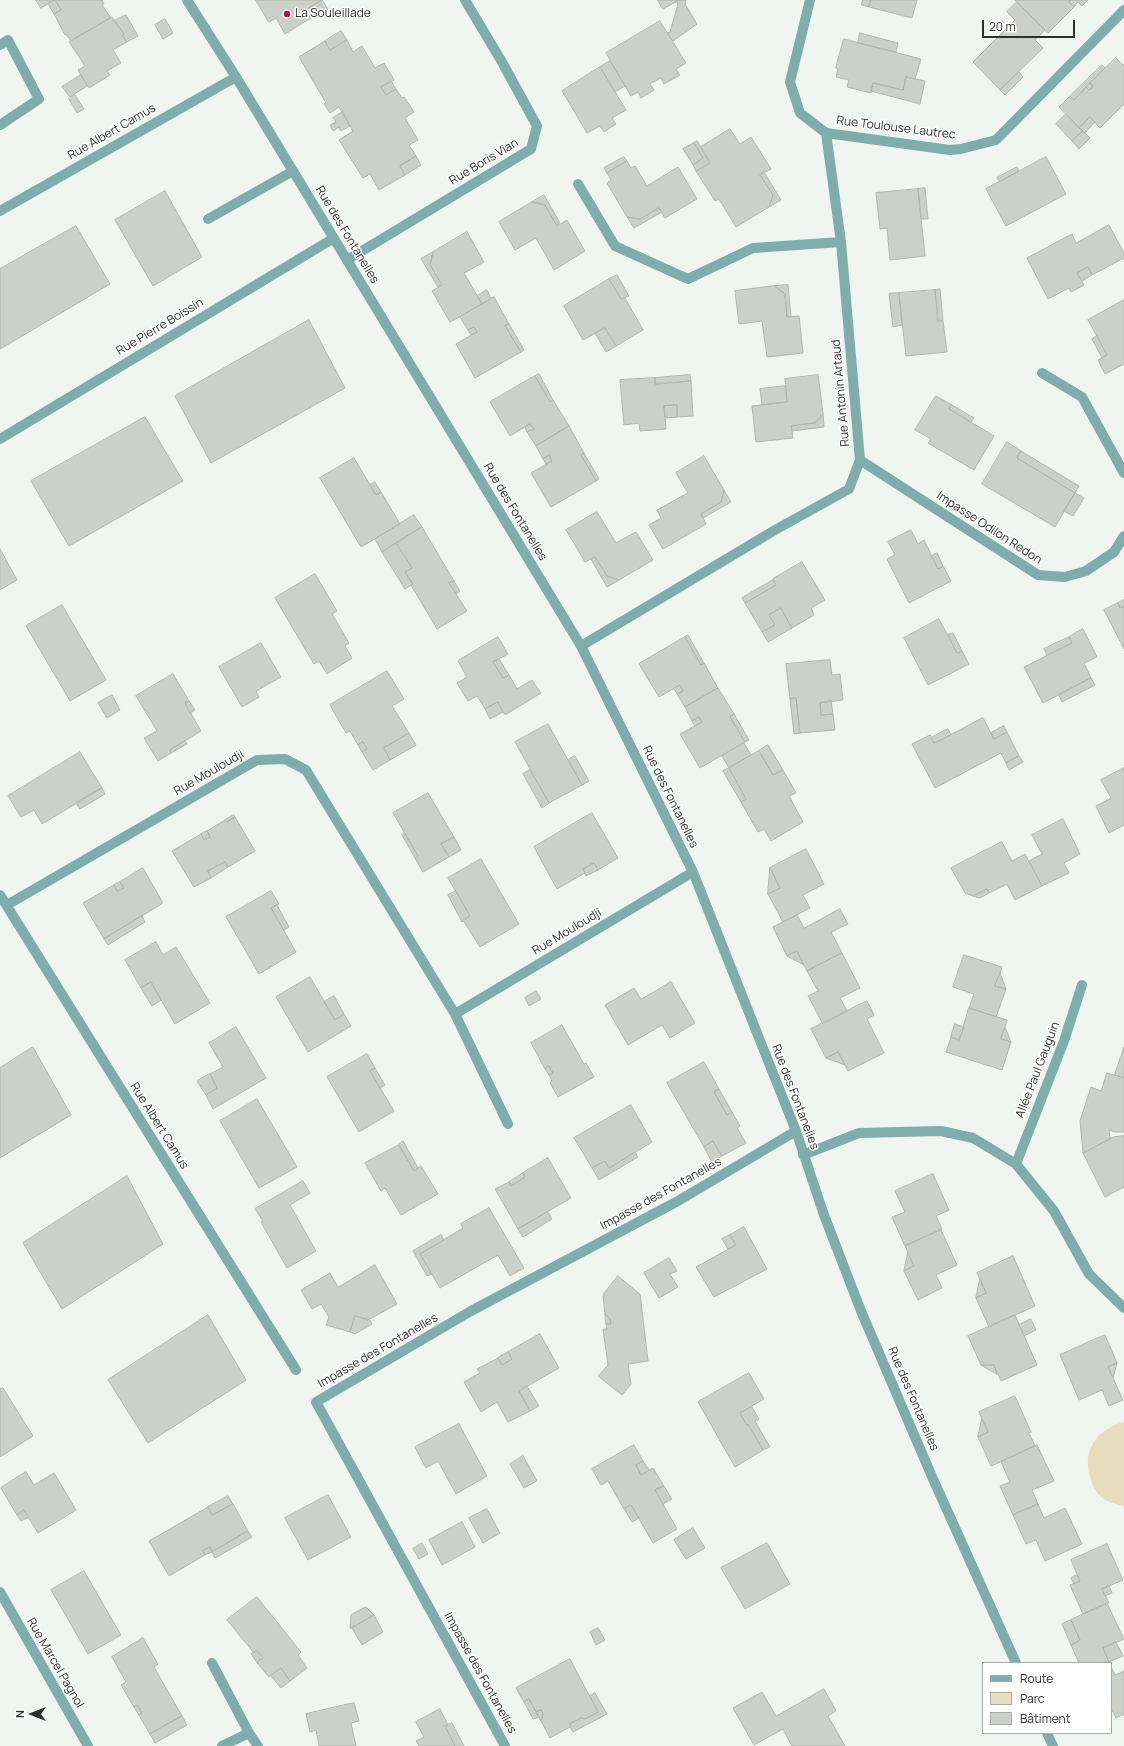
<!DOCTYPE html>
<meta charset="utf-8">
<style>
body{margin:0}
#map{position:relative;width:1124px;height:1746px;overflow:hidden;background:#f0f5f2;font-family:Manrope,sans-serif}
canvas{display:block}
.legend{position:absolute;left:982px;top:1662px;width:130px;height:72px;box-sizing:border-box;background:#fff;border:1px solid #ababab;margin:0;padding:5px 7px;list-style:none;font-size:12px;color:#2c2d2c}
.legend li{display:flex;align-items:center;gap:8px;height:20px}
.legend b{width:20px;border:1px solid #ababab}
.north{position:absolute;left:12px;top:1694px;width:40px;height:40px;-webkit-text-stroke:3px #fff;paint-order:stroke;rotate:270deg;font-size:11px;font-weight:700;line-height:16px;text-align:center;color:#2c2d2c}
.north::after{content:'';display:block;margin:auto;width:14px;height:18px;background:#2c2d2c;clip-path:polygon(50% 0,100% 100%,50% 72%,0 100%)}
.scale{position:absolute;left:982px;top:20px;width:93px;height:18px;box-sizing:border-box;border:2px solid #2c2d2c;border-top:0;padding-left:5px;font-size:12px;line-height:14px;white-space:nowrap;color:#2c2d2c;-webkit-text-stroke:3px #fff;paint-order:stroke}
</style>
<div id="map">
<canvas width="1124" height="1746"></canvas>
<ul class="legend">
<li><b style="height:5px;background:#7eadac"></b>Route</li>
<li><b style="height:11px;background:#e6debc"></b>Parc</li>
<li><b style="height:11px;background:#cdcfcb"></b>Bâtiment</li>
</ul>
<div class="north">N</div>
<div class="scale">20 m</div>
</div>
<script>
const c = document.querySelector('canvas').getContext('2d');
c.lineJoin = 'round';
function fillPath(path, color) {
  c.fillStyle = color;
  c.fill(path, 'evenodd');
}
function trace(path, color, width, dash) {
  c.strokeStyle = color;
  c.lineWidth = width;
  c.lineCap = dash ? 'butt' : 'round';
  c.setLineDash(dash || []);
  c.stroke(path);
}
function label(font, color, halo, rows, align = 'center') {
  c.font = font + ' Manrope,sans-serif';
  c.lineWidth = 3;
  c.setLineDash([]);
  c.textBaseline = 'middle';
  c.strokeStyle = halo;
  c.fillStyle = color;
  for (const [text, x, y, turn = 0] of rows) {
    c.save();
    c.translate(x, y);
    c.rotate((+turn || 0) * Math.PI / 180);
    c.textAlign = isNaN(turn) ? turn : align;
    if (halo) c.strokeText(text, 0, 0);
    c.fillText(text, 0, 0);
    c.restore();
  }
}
const green = new Path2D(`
 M1124,1422V1509L1123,1506C1117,1504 1110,1503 1105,1500C1098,1496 1092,1485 1090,1477C1082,1450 1097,1429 1124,1422Z`);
const building = new Path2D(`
 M36,0H54L41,8Z
 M55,0L61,10L54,14L48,4Z
 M55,0H102L104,4L102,5L111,18L71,41L66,34L65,35L54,14L61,10Z
 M256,0H322L306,10L311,18L285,34L276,18L269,22Z
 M322,0L328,9L311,18L306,10Z
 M658,0H679L663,9Z
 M679,0H686L685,4L697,24L673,41L667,33L670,32L678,4L676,1Z
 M863,0H871L869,7L862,5Z
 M871,0H917L912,18L869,7Z
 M1015,0H1071L1069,2L1074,7L1048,33Z
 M1071,0H1088L1082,6L1078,2L1074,7L1069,2Z
 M1017,2L1045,30L1035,40L1043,48L1000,90L973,62L1015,20L1007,12Z
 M126,15L138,36L127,42L122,35L124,34L114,21Z
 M112,17L124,34L122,35L127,42L113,50L121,63L107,71L110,75L89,88L78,70L85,66L69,42Z
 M165,19L173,33L163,39L155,25Z
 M660,21L686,63L676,69L680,75L664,84L661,78L650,84L654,90L641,98L638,92L631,96L606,53Z
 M341,31L347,40L330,50L325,41Z
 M860,33L898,43L896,52L858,43Z
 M844,39L921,59L915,79L906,77L903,90L873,83L871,93L847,87L849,80L836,77L838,69L836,68Z
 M347,40L353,52L362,46L375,68L384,63L394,80L381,87L386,95L396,89L402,98L404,97L414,112L405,118L418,140L409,145L416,156L400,166L405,175L379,190L370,174L363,178L339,140L353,131L339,107L330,113L324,104L326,103L299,57L325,41L330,50Z
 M1116,58L1124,66V104L1100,128L1090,117L1079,128L1059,107L1070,96L1074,100L1086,87L1089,90L1093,87L1090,83Z
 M610,61L625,86L615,92L600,67Z
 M1102,65L1105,68L1074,100L1070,96Z
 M600,67L626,110L612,118L616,124L604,132L600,126L587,133L562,91Z
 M1019,72L1023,77L1005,95L1000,90Z
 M81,75L87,86L70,97L62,87Z
 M906,77L925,81L920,104L871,91L873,83L903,90Z
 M391,81L396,89L386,95L381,87Z
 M1090,83L1093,87L1089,90L1086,87Z
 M75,95L84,109L77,113L69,99Z
 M343,112L350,126L341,131L339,127L333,131L330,125L336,122L333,118Z
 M1066,114L1083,131L1072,141L1056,124Z
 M1090,117L1095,122L1085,133L1079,128Z
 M730,129L740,144L751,137L771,169L760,175L773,195L769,207L736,227L719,199L715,201L696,171L710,163L701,147Z
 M1083,131L1090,138L1079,149L1072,141Z
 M697,141L710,163L696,171L693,165L703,158L694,143Z
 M694,143L703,158L693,165L683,149Z
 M416,156L421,165L405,175L400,166Z
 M624,157L627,161L607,173L604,168Z
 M1046,157L1066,194L1006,226L986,189Z
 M627,161L631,168L635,166L647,186L678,167L697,199L665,218L659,208L640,219L627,217L607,183L611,180L607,173Z
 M1017,167L1019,171L1000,182L997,178Z
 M764,172L781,200L769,207L773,195L760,175Z
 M925,188L928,219H921L918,189Z
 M918,189L925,256L890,260L887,228L880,229L876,193Z
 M165,191L202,257L153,286L115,220Z
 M544,195L560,223L557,226L545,205L532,202Z
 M532,202L545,205L557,226L567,220L585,251L554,270L536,238L515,250L499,222Z
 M659,208L662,212L634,228L627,217L640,219Z
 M1109,225L1124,253V258L1092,275L1088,267L1077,273L1084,285L1071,292L1069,288L1048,299L1027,258L1072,234L1076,243Z
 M76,226L110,284L0,349V269Z
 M467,232L484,262L464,273L482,304L450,322L432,291L442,285L430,265L433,252Z
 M433,252L430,265L442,285L438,287L421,259Z
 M1088,267L1092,275L1082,281L1077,273Z
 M617,275L629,296L621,299L609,279Z
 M609,279L621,299L625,298L643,330L616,346L605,328L583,340L564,306Z
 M788,285L791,317H787L785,294L774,286Z
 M774,286L785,294L787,317L799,316L803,353L767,357L762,321L739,324L735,291Z
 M940,289L943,321H938L935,290Z
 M487,290L491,299L482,304L477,296Z
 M935,290L938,321H943L947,352L906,356L899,293Z
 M899,293L902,325L893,327L889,294Z
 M494,297L509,324L505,326L521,352L475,378L456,344L477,332L474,327L468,330L460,317Z
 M1124,300V364L1105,374L1098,360L1107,355L1088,320Z
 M309,320L345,388L211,463L175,396Z
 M509,324L524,350L521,352L505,326Z
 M474,327L477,332L471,335L468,330Z
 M605,328L616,346L606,352L595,333Z
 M1097,336L1107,355L1102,358L1092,339Z
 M539,374L553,400L550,402L535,376Z
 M690,375L691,381L655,384V378Z
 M818,375L823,414L815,423L791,426L793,438L756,442L752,406L787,402L785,379Z
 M535,376L550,402L553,400L569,426L536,446L527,432L534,429L530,424L510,436L490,402Z
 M655,378V384L691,381L693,416L677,417V405L664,406L666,429L640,431L639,423L624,425L620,380Z
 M786,386L787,402L762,405L760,389Z
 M936,396L952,405L949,409L994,436L974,470L928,443L931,439L915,430Z
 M677,405V417L665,418L664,406Z
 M952,405L974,418L971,422L949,409Z
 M823,414L824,427L792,431L791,426L815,423Z
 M145,417L183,481L69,546L31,481Z
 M530,424L534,429L527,432L525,427Z
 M569,426L584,453L581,455L596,481L551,507L531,473L552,461L549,455L543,459L536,446Z
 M1007,442L1021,451L1017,458L1075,493L1055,527L982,484Z
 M1021,451L1079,486L1075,493L1017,458Z
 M584,453L599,479L596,481L581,455Z
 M549,455L552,461L546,464L543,459Z
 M704,456L724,490L721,502L701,514L706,524L663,549L649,525L661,518L657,510L688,493L676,473Z
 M354,458L376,495L381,492L400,524L361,547L320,478Z
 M375,482L381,492L376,495L370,485Z
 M724,490L731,502L703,518L701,514L721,502Z
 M1075,493L1084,498L1073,516L1064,511Z
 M597,512L616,543L636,532L653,560L619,580L607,576L595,557L585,562L566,530Z
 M414,515L422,527L382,552L375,539Z
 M422,527L454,581L449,583L467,611L437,629L411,585L413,584L405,572L412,568L396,543Z
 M911,530L918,544L924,540L938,569L943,566L951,581L909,603L887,559L895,555L888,542Z
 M396,543L412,568L405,572L413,584L405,589L382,552Z
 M0,549L17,580L0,590Z
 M937,553L943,566L938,569L932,556Z
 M595,557L607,576L619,580L607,587L591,559Z
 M802,562L825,600L811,608L814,615L792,628L781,608L769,615L775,625L762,632L745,603L776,585L773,579Z
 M315,574L337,611L332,614L349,643L345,646L352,658L327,674L319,661L314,664L275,598Z
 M773,580L776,585L745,603L742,598Z
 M454,581L460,591L456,594L449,583Z
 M1124,600V606L1120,608L1118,603Z
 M1118,603L1120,608L1124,606V649L1104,610Z
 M62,605L106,680L70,701L26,626Z
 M781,608L792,628L768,642L762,632L775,625L769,615Z
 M939,619L957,653L962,651L969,664L928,685L904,638Z
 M1083,629L1097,657L1084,663L1091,678L1043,703L1024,667L1072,643L1069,637Z
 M953,633L962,651L957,653L948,635Z
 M688,635L704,663L701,665L685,637Z
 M498,637L508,654L493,662L503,678L509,675L517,689L532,680L541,693L505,715L498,702L485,709L477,696L468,701L457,683L467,677L458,661Z
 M685,637L701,665L704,663L718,688L685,707L677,694L683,691L680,685L659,697L639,664Z
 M1069,637L1072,643L1047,655L1044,649Z
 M261,643L281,677L256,691L259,697L242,707L219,667Z
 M499,659L509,675L503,678L493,662Z
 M830,660L832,675L840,674L843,700L820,703L821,715L833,714L835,730L800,733L796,698L790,699L786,664Z
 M387,671L404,699L392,706L409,733L384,748L390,760L373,770L362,752L367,749L363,742L358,745L350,731L346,733L330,705Z
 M173,674L189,701L185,703L201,731L170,750L171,753L158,761L144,738L157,731L136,696Z
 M1091,678L1095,685L1062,702L1059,695Z
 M680,685L683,691L677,694L674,689Z
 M718,688L734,714L730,717L745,742L700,768L680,734L702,722L699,717L692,721L685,707Z
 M112,695L120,710L107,718L98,703Z
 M796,698L800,733L794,734L790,699Z
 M189,701L195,710L190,713L185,703Z
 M831,701L833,714L821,715L820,703Z
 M498,702L503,712L490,719L485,709Z
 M734,714L749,740L745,742L730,717Z
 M699,717L702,722L695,726L692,721Z
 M983,718L994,739L1007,732L1019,756L1006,763L1001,753L935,788L912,744L930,735L934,743Z
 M548,724L582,785L549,803L515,742Z
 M1004,726L1007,732L994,739L991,733Z
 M948,729L951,735L934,743L931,738Z
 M409,733L416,745L390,760L384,748Z
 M185,741L187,744L171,753L170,750Z
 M363,742L367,749L362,752L358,745Z
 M744,743L751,755L729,768L722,756Z
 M768,745L783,770L773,775L759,751Z
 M759,751L773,775L783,770L796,793L789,796L803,822L771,841L764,829L758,832L741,802L746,799L729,768Z
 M80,752L102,788L42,824L34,810L21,817L8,796Z
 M575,756L589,781L582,785L568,760Z
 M1019,756L1023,762L1009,770L1006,763Z
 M729,768L746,799L741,802L723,771Z
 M1124,768V825L1109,833L1096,806L1111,798L1101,780Z
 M530,770L549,803L542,808L523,774Z
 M102,788L105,794L80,809L76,803Z
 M428,793L454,837L441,844L449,857L423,872L415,858L418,856L393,813Z
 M592,813L618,858L598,870L594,863L583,869L585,873L557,889L534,847Z
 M234,815L235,817L227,822L225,820Z
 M235,817L255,851L228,867L225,862L208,871L211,878L194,887L172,851L201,834L204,840L210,837L207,831L225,820L227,822Z
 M1063,819L1080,854L1064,863L1069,873L1042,886L1029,861L1042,854L1032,835Z
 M207,831L210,837L204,840L201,834Z
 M404,833L418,856L415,858L402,835Z
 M454,837L461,850L449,857L441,844Z
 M1002,842L1012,861L1025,854L1042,886L1015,900L1007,884L989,893L987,889L973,896L965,893L951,868Z
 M806,849L824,884L803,895L810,908L783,922L768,894L780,888L770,868Z
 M481,859L519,924L480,947L463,920L470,916L448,878Z
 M225,862L228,867L211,878L208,871Z
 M594,863L598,870L586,876L583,869Z
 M143,868L163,903L104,939L83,903L114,885L117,891L124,888L120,882Z
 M770,868L780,888L768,894Z
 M120,882L124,888L117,891L114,885Z
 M987,889L989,893L980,898L973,896Z
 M271,891L279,904L271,908L296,952L259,974L226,917Z
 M456,891L470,916L462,922L448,895Z
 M277,905L289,927L284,930L271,908Z
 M840,909L848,924L831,932L842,953L807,971L797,951L787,956L773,927L797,915L804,928Z
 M142,916L145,922L108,945L104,939Z
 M156,942L163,955L176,947L210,1003L175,1024L151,982L141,988L125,960Z
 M797,951L804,965L787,956Z
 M842,953L860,988L840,998L847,1011L823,1024L808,996L818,991L807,971Z
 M964,955L1002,967L995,986L1006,989L996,1017L969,1008L974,994L953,987Z
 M1000,973L1006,989L995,986Z
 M310,977L335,1020L344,1014L351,1026L308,1052L276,997Z
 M151,982L161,1000L152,1006L141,988Z
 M671,982L695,1023L670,1038L662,1025L628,1045L605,1005L634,988L641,999Z
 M536,991L541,999L529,1006L525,998Z
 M334,996L344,1014L335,1020L324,1002Z
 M867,1001L874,1015L867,1019L884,1053L848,1071L838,1052L826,1058L811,1029Z
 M969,1008L1007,1020L1001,1039L1011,1042L1002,1070L946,1052L951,1037L959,1040Z
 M955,1024L964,1027L959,1040L951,1037Z
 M562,1025L584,1064L586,1063L594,1077L558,1097L550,1083L552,1081L549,1075L553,1073L549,1066L545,1069L531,1043Z
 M236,1027L266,1078L213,1109L206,1095L217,1088L210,1074L223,1067L209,1043Z
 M1005,1027L1011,1042L1001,1039Z
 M33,1047L71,1115L0,1158V1068Z
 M1124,1047V1078L1115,1075Z
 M838,1052L845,1065L826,1058Z
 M367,1054L375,1068L370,1071L394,1111L359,1132L327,1077Z
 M704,1062L719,1089L714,1092L727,1115L732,1112L740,1126L737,1128L746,1143L722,1156L713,1141L704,1147L667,1083Z
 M549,1066L553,1073L549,1075L545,1069Z
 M375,1068L385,1085L380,1088L370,1071Z
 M1107,1073L1124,1078V1132H1115L1109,1130L1110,1139L1083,1153L1080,1121L1091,1087L1101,1091Z
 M210,1074L217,1088L206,1095L197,1081Z
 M719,1089L732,1112L727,1115L714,1092Z
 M257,1099L297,1167L259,1188L220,1121Z
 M631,1105L652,1142L609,1168L605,1161L592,1168L574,1138Z
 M1124,1136V1187L1105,1197L1083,1153L1113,1137Z
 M403,1141L418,1168L414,1171L399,1145Z
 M713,1141L722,1156L712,1162L704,1147Z
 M399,1145L414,1171L421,1166L438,1194L401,1215L385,1188L381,1191L365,1163Z
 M635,1152L638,1157L599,1180L592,1168L605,1161L609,1168Z
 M548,1158L571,1198L518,1229L495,1189L509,1182L511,1186L525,1177L523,1173Z
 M523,1173L525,1177L511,1186L509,1182Z
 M933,1174L949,1210L936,1216L942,1229L905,1246L892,1217L905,1212L895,1191Z
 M127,1176L163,1244L62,1309L23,1243Z
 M303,1181L310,1193L290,1205L316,1251L287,1268L261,1222L263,1221L255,1209Z
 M489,1208L524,1268L510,1276L498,1255L440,1288L420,1254L463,1228L461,1224Z
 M548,1212L552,1219L523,1237L518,1229Z
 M744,1227L767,1269L714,1297L696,1267L736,1245L730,1235Z
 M941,1230L957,1265L936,1275L942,1288L918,1300L904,1271L914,1266L905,1246Z
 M441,1235L444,1240L420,1254L432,1274L427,1276L413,1251Z
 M730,1235L736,1245L728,1249L722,1239Z
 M908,1253L914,1266L904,1271Z
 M1013,1256L1035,1306L989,1327L976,1298L986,1293L977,1273Z
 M669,1258L677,1271L670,1274L678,1287L659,1298L644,1273Z
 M375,1265L397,1304L368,1320L355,1316L350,1332L326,1325L329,1317L321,1304L312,1309L301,1290L330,1273L338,1287Z
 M618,1276L640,1294L648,1361L628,1364L631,1384L622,1395L598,1376L608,1365L603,1329H607L606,1324H611L610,1319L605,1314L603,1295Z
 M980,1279L986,1293L976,1298Z
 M605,1314L610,1319L611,1324H606Z
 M208,1315L246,1380L148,1443L108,1380Z
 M1015,1315L1037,1365L1001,1381L994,1365H981L968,1336Z
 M355,1316L370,1320L372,1324L355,1334L350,1332Z
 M1031,1319L1036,1330L1024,1336L1019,1325Z
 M540,1334L559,1368L519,1391L530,1411L508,1422L497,1402L481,1412L464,1382L480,1373L477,1369L498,1358L502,1365L512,1359L508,1352Z
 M1105,1335L1117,1363L1108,1367L1123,1400L1109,1406L1102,1390L1079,1400L1060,1355Z
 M508,1352L512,1359L502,1365L498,1358Z
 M1117,1363L1113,1378L1108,1367Z
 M981,1365H994L997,1374Z
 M749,1373L764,1399L740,1413L747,1426L748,1424L763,1450L735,1467L698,1402Z
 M527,1386L539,1406L530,1411L519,1391Z
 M3,1388L33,1436L0,1457V1389Z
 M1015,1396L1031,1432L1029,1433L1035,1446L991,1466L978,1437L988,1432L979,1412Z
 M752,1407L759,1419L755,1421L770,1447L763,1450L748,1424L747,1426L740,1413Z
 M982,1419L988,1432L978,1437Z
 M459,1424L487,1476L456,1494L438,1461L426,1468L415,1447Z
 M634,1445L643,1461L636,1465L641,1475L653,1468L664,1486L655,1490L677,1529L653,1543L631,1505L624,1509L608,1481L601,1485L592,1469Z
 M1037,1445L1054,1481L1032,1490L1038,1504L1013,1515L1000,1486L1010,1482L1001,1462Z
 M523,1456L537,1481L524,1488L510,1464Z
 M643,1461L649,1470L641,1475L636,1465Z
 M26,1472L34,1485L54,1473L76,1510L38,1533L24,1510L17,1515L1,1488Z
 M664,1486L672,1499L663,1504L655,1490Z
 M328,1495L351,1537L308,1560L285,1518Z
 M228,1496L233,1504L212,1515L208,1507Z
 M233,1504L248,1531L212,1552L210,1547L203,1551L205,1555L169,1576L149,1541L208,1507L212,1515Z
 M1038,1504L1044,1518L1065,1508L1082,1544L1045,1561L1036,1540L1026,1544L1013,1515Z
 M631,1505L639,1518L632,1522L624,1509Z
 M487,1509L500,1533L483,1543L469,1518Z
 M24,1510L29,1517L21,1521L17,1515Z
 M462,1522L475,1547L442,1565L429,1540Z
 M693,1528L705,1548L686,1559L674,1540Z
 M248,1531L252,1537L215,1558L212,1552Z
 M422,1543L428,1554L419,1559L413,1549Z
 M767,1543L790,1584L745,1609L721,1568Z
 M1107,1544L1123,1580L1102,1589L1109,1603L1083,1614L1070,1585L1080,1581L1071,1560Z
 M210,1547L212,1552L205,1555L203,1551Z
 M84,1571L121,1635L88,1654L51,1590Z
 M1077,1575L1080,1581L1074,1584L1071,1578Z
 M1109,1586L1112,1593L1105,1596L1102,1589Z
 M257,1597L301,1652L298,1655L307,1668L290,1681L281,1668L269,1677L258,1664L259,1660L263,1658L257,1651L254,1653L227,1620Z
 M1107,1603L1124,1639L1103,1648L1109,1662L1079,1663L1071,1645L1080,1640L1071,1620Z
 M366,1607L374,1615L350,1629L351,1615Z
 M374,1615L383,1632L362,1645L352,1628Z
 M1071,1620L1080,1640L1071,1645L1062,1624Z
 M598,1628L605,1640L596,1645L590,1632Z
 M143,1638L158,1664L154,1667L182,1716L150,1734L139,1715L142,1713L137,1705L134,1707L121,1685L126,1682L112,1657Z
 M1116,1642L1123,1656L1109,1662L1103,1648Z
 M257,1651L263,1658L259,1660L258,1664L251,1654Z
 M570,1659L598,1712L585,1719L581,1718L571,1723L570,1727L550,1738L541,1721L543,1714L541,1710L536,1712L529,1699L524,1702L516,1688Z
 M1111,1667L1115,1675L1124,1671V1714L1116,1718L1111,1708Z
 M281,1668L290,1681L281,1688L271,1676Z
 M824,1689L836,1711L828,1716L845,1746H792L783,1729L754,1745L733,1708L762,1692L776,1716Z
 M595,1693L607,1714L573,1732L570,1727L571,1723L581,1718L585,1719L598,1712L590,1696Z
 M529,1699L539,1717L533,1719L524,1702Z
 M354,1703L359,1721L351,1723L356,1746H319L316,1730L310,1732L306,1714Z
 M137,1705L142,1713L139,1715L134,1707Z
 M440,1709L448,1725L445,1726L455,1746H419L416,1741L424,1737L416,1722Z
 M541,1710L543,1714L541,1721L536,1712Z
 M182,1716L187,1725L155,1743L150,1734Z
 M452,1723L464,1746H455L445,1726Z`);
const lane = new Path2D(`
 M208,219L293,171`);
const street = new Path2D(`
 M187,0L236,77L581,646L693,872L796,1131L824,1215L861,1311L933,1479L1016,1663
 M0,45L8,40L39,99L0,125
 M826,133L950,150L961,149L996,140L1124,10
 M578,184L615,246L688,279L753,248L841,242
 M0,211L236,77
 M347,260L531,149L537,126L502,62L465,0
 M1042,373L1082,397L1124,473
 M0,439L334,238
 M860,460L1038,575L1065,577L1086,571L1114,552L1124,536
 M581,646L775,530L849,489L860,460L841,242L826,133L800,113L790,82L810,0
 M0,895L296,1370
 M7,905L257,760L285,759L306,770L455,1014L693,872
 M455,1014L508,1124
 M803,1155L859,1133L941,1131L973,1138L1016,1164L1054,1211L1089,1274L1124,1308
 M1016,1164L1064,1041L1082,985
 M0,1592L88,1746
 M212,1663L249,1733
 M1047,1733L1053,1746
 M222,1746L249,1733L258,1746
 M505,1746L316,1402L471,1311L678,1201L796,1131`);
const markers = [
 [287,14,4,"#a51759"]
];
const poiNames = [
 ["La Souleillade",295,14]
];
const streetNames = [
 ["Rue Toulouse Lautrec",896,128,7],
 ["Rue Albert Camus",112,132,-30],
 ["Rue Boris Vian",484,162,-31],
 ["Rue des Fontanelles",347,235,59],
 ["Rue Pierre Boissin",160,327,-31],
 ["Rue Antonin Artaud",841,393,-95],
 ["Rue des Fontanelles",515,512,59],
 ["Impasse Odilon Redon",989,528,33],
 ["Rue Mouloudji",209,773,-30],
 ["Rue des Fontanelles",670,797,64],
 ["Rue Mouloudji",567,932,-31],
 ["Allée Paul Gauguin",1038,1070,-69],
 ["Rue des Fontanelles",795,1097,69],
 ["Rue Albert Camus",159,1126,58],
 ["Impasse des Fontanelles",661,1194,-29],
 ["Impasse des Fontanelles",378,1351,-30],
 ["Rue des Fontanelles",913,1399,67],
 ["Rue Marcel Pagnol",55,1663,60],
 ["Impasse des Fontanelles",480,1673,61]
];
fillPath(green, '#e6debc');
fillPath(building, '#cdcfcb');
trace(building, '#b3b5b1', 1);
trace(lane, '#7eadac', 10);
trace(street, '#7eadac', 10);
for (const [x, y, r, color] of markers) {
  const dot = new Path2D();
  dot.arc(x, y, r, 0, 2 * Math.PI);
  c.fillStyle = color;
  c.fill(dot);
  trace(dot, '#fff', 1.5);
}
label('12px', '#2c2d2c', '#fff', poiNames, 'left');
label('12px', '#2c2d2c', '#fff', streetNames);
</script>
